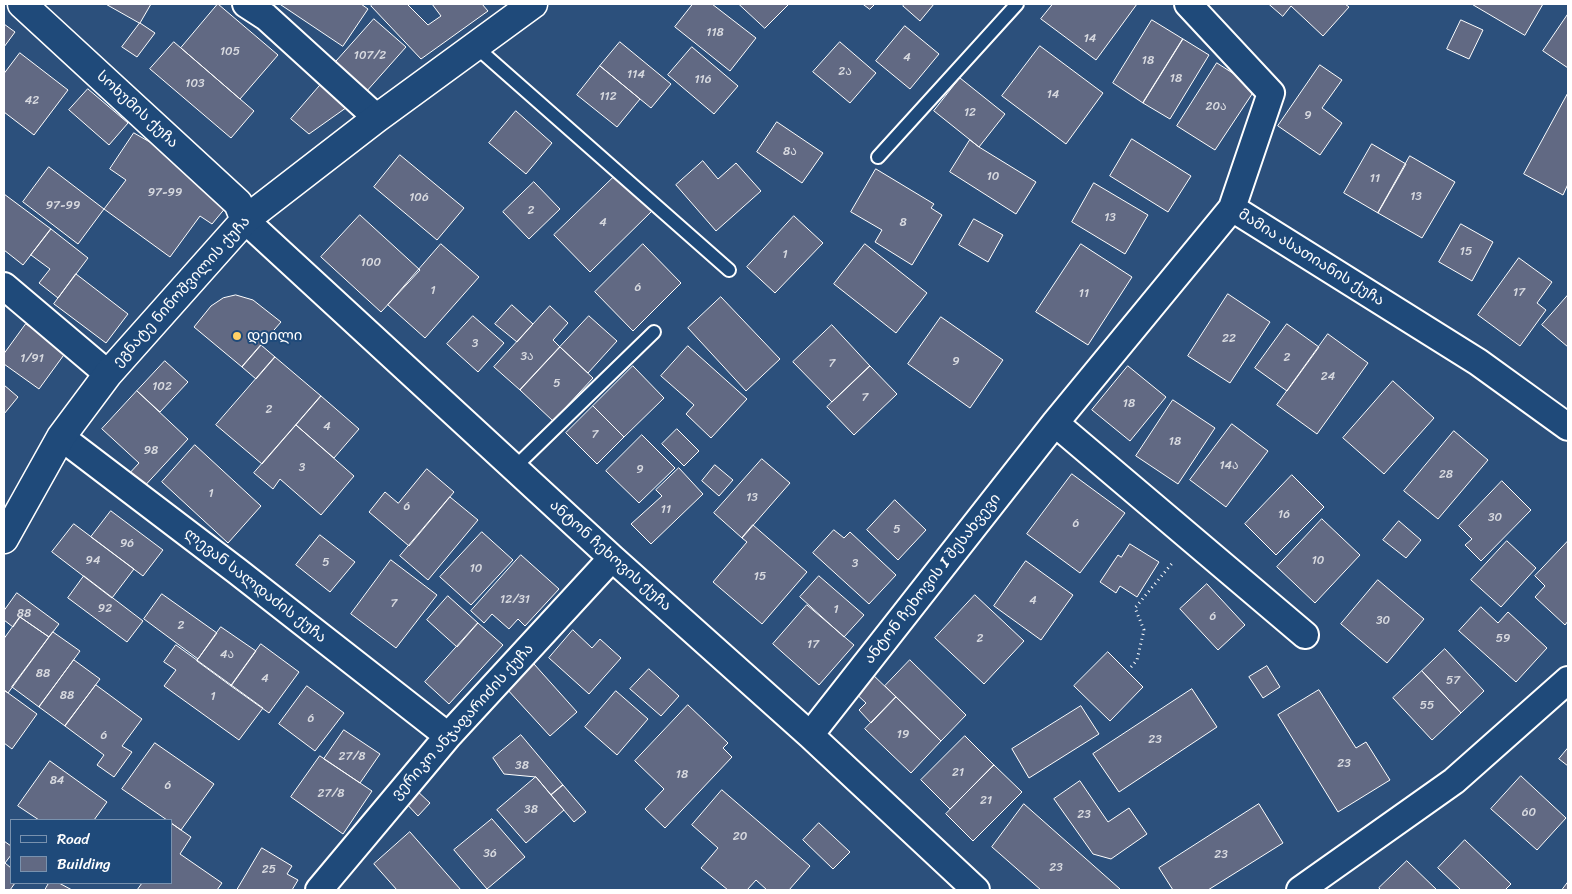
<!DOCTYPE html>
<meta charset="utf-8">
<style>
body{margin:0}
#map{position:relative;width:1572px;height:894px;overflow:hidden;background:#2c507c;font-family:Sriracha,sans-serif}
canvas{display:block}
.frame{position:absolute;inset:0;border:5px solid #fff;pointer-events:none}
.legend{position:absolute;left:10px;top:819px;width:162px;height:65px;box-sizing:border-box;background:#1f4a7a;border:1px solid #7992af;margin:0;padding:6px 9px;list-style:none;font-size:15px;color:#fff}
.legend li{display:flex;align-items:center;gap:10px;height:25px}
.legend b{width:25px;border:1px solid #7992af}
</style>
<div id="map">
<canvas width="1572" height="894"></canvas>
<div class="frame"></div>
<ul class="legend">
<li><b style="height:6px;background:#1f4a7a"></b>Road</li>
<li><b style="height:14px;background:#616983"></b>Building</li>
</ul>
</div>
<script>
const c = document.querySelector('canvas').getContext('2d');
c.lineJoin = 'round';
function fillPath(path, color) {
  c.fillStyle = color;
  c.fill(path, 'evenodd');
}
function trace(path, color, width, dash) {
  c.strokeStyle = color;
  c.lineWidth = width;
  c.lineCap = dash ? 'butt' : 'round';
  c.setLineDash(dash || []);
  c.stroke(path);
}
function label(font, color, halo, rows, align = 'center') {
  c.font = font + ' Sriracha,"Noto Sans Georgian",sans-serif';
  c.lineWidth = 4;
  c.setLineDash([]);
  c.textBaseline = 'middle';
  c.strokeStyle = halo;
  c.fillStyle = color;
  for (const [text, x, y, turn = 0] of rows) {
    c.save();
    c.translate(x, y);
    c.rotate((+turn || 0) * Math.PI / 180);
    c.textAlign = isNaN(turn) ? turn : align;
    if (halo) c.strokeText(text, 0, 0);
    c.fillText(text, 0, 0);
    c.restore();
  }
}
const building = new Path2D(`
 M106,4H151L140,23Z
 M218,4L278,55L240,99L181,48Z
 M280,4H361L368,9L343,46Z
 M373,4H407L428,25L441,16L432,4H482L488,11L421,59L371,6Z
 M693,4H712L756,38L730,71L675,27Z
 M739,4H789L765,28Z
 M863,4H875L870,9Z
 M905,4H934L920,21L903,6Z
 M1053,4H1137L1096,60L1041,19Z
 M1269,4H1345L1349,7L1323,36L1291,6L1283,16Z
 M1472,4H1543L1525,35Z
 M1568,14V68L1543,51Z
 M374,19L406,47L365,93L333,65Z
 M1152,20L1183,39L1143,103L1113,83Z
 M1461,20L1483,30L1469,59L1447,49Z
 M140,23L155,33L137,57L122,47Z
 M4,24L15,32L4,47Z
 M905,26L939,54L910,89L876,61Z
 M1183,39L1209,55L1170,119L1143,103Z
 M174,42L254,111L231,138L150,69Z
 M620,42L671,84L651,108L600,66Z
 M840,42L876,73L850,103L813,72Z
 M1040,46L1103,93L1066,144L1002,96Z
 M692,47L738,86L714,114L668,75Z
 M20,53L68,90L34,135L4,112V74Z
 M1217,63L1256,88L1215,150L1177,126Z
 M1320,65L1342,80L1322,108L1342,123L1320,155L1278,126Z
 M600,66L640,99L617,127L577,95Z
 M960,78L1005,114L979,147L934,111Z
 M323,82L350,105L309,134L291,119Z
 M88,89L128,123L109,145L69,110Z
 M1568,93V184L1563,195L1524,174Z
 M516,111L552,143L526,174L489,143Z
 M777,122L823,153L802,183L757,152Z
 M134,133L155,145L227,206L212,224L200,216L170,257L104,209L126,180L110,169Z
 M1132,139L1191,176L1168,212L1110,176Z
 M970,140L979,147L1036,182L1016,214L950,172Z
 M1372,144L1406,164L1378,213L1344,193Z
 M400,155L464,208L437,240L374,187Z
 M1410,156L1455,182L1422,238L1378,213Z
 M703,161L718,179L736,163L761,191L716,231L676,185Z
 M49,167L104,209L78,244L23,202Z
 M876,169L934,204L931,208L942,215L912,265L875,242L882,230L851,212Z
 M616,175L652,211L590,272L554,235Z
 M534,182L560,209L529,239L503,212Z
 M1094,183L1148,215L1125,254L1072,222Z
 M4,194L51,229L23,265L4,250Z
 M360,215L420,270L381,312L321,257Z
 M794,216L823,243L775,293L747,267Z
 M974,219L1003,235L988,262L959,245Z
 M1461,224L1493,242L1472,281L1439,262Z
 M51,229L88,258L58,298L39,283L50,269L31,255Z
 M441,244L479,277L425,338L388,305Z
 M643,244L681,283L633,331L595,292Z
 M865,244L927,293L896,333L834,284Z
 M1081,244L1132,277L1088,345L1036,312Z
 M1519,258L1552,282L1537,303L1546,310L1520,346L1478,315Z
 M76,274L128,314L106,343L54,304Z
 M1228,294L1270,322L1230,383L1188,356Z
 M236,295L253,300L281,322L242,367L194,327L211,306L223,298Z
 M1568,295V347L1542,325Z
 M721,297L780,359L746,391L688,328Z
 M512,305L533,324L517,342L495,324Z
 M550,306L568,323L553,340L560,347L520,390L494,367Z
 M473,316L504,343L478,372L447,344Z
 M589,316L617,341L588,373L560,347Z
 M941,317L1003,360L970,408L908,364Z
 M26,324L66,352L39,389L4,364V354Z
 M1287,324L1319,347L1287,391L1255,368Z
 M832,325L870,366L832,402L793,362Z
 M1328,334L1368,363L1317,434L1277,405Z
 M261,345L275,357L256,379L242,367Z
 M688,346L747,399L711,438L686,414L694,405L661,376Z
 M560,347L593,378L553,421L520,390Z
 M275,357L321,396L262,464L216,425Z
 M165,361L188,382L160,412L137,391Z
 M633,366L664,398L624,437L593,406Z
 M870,366L897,394L854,435L827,407Z
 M1128,366L1166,397L1130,441L1092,410Z
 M1393,381L1434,418L1384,474L1343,438Z
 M4,385L18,397L4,414Z
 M137,391L188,439L140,491L126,477L139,463L102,429Z
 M321,396L359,429L334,458L296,425Z
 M1173,400L1215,428L1178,484L1136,456Z
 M593,406L624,437L597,464L566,433Z
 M1232,424L1268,451L1226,507L1190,480Z
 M296,425L354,476L321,515L280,479L273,489L254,473Z
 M677,429L699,451L684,466L662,444Z
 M1454,431L1488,460L1438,519L1404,491Z
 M642,435L675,468L639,503L606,471Z
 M195,445L261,506L228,543L162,482Z
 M762,459L790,483L742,538L714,513Z
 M715,465L733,480L719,496L702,481Z
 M679,468L703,494L651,544L631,524L662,496L656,490Z
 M427,469L454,492L409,546L369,512L385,492L398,503Z
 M1072,474L1125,513L1080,573L1027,534Z
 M1292,475L1324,507L1276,555L1245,524Z
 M1502,481L1531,510L1481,561L1465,545L1472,539L1459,526Z
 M450,497L478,520L428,580L400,556Z
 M895,500L926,530L898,560L867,530Z
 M111,511L163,550L143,576L91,537Z
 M1322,519L1360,555L1315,603L1277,567Z
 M1399,521L1421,540L1406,558L1383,540Z
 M74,524L134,569L112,598L52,552Z
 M753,525L807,572L762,624L713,582L747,542L742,538Z
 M834,530L844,538L850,532L896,575L869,604L813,553Z
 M482,532L513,560L471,605L440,577Z
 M320,535L355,562L330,592L296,565Z
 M1507,541L1536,568L1501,607L1471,580Z
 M1568,541V621L1565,625L1535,597L1545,586L1535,576Z
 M1130,544L1159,562L1137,597L1120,586L1116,593L1100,582L1118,555L1121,557Z
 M521,555L559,589L525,626L518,619L509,629L492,614L484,623L471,611Z
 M391,560L437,595L396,648L351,614Z
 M1026,561L1073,595L1041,640L994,606Z
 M84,576L143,621L127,642L68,598Z
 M819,576L864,615L844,637L800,597Z
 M1378,580L1424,619L1387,663L1341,624Z
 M1207,584L1245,625L1218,650L1180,609Z
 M17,593L59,624L49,637L20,617L13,627L4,620V611Z
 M162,594L217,633L198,659L144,619Z
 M975,595L1024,641L984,684L935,638Z
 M448,596L478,623L457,647L427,620Z
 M807,605L854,645L819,685L773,644Z
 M1481,607L1498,623L1508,612L1547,648L1516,682L1459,631Z
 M20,617L49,637L8,693L4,690V639Z
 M478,623L503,645L449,704L425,682Z
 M221,627L256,651L231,686L197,661Z
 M573,630L592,648L600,639L621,658L589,694L549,658Z
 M53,632L80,651L39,707L12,687Z
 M261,644L299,672L269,713L231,686Z
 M176,645L263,708L239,740L164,686L176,670L164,662Z
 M1445,649L1484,691L1461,713L1422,671Z
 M1108,652L1143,687L1110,721L1074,686Z
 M74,660L100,679L65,726L39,707Z
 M910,660L966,715L941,741L885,686Z
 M534,664L577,712L550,736L506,688Z
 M1267,666L1280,687L1263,698L1249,677Z
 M649,669L679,696L661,716L630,689Z
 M869,671L896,697L871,723L859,710L866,703L852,690Z
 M1422,671L1461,713L1432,740L1393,698Z
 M96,685L142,719L122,746L132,752L114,777L97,765L104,755L65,726Z
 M307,686L344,713L315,751L279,724Z
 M1192,689L1217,727L1119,792L1093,754Z
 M4,690L37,714L12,749L4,743Z
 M1319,690L1356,748L1366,742L1390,780L1338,812L1278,715Z
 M616,691L648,719L617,755L585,727Z
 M896,697L941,741L911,773L865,729Z
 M688,705L728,743L723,748L732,757L665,828L645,809L664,789L635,761Z
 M1081,706L1099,734L1029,778L1012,749Z
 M344,730L380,754L360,783L324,759Z
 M521,735L563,785L551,795L536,777L504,774L493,758Z
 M965,736L994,765L950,809L921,780Z
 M155,743L214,784L181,830L171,823V820H167L122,789Z
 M1568,748V766L1559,759Z
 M320,756L372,791L343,834L291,797Z
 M50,761L107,802L94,820H39L18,806Z
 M994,765L1022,792L973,841L946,814Z
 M1521,776L1566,818L1537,850L1491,809Z
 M536,777L564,810L526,843L497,810Z
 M1080,781L1108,822L1129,808L1147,834L1111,859L1093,854L1054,799Z
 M563,785L586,812L574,822L551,795Z
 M414,788L430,803L418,816L403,800Z
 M722,790L810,866L789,890H767L756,880L747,890H728L701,868L718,848L692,825Z
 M1024,804L1120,889L1119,890H1041L992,847Z
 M1259,804L1283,843L1208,890H1173L1159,868Z
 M492,819L525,857L487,889L454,850Z
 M171,823L191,837L180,854L222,883L217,890H137L142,883H171Z
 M819,823L850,852L833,869L803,840Z
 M410,832L461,890H397L374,864Z
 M1465,840L1511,884L1505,890H1461L1438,868Z
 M4,841L11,846V855L5,863L11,868V883H15L10,890H4Z
 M262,848L292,866L287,874L298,880L292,890H237Z
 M1407,861L1437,890H1381L1379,888Z
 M1568,882V890H1562Z
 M49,883H59L72,890H45Z`);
const path = new Path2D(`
 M1131,667L1137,660L1144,630L1135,608L1174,561`);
const lane = new Path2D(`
 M475,46L729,270
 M878,157L1017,4
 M514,468L654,332`);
const street = new Path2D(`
 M246,4L266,17L377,118
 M1188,4L1271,93L1232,208L1478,362L1568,427
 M245,220L612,558L810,735L976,890
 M4,286L108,374
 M1055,423L1305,635
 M61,437L237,571L448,736
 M810,735L1055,423L1232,208
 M319,890L448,736L612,558
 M1300,890L1454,781L1568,680`);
const secondary = new Path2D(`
 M22,4L238,203L245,220
 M4,539L61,437L108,374L245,220L377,118L533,4`);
const markers = [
 [237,336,5,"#ffd166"]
];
const numberNames = [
 ["118",715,33],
 ["14",1090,39],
 ["105",230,52],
 ["107/2",370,56],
 ["4",907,58],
 ["18",1148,61],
 ["2ა",845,72],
 ["114",636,75],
 ["18",1176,79],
 ["116",703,80],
 ["103",195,84],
 ["14",1053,95],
 ["112",608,97],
 ["42",32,101],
 ["20ა",1216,107],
 ["12",970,113],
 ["9",1308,116],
 ["8ა",790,152],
 ["10",993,177],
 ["11",1375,179],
 ["97-99",165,193],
 ["13",1416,197],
 ["106",419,198],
 ["97-99",63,206],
 ["2",531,211],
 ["13",1110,218],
 ["4",603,223],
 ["8",903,223],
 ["15",1466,252],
 ["1",785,255],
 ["100",371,263],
 ["6",638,288],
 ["1",433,291],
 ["17",1519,293],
 ["11",1084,294],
 ["22",1229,339],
 ["3",475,344],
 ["3ა",527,357],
 ["2",1287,358],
 ["1/91",32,359],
 ["9",956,362],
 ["7",832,364],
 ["24",1328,377],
 ["5",557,384],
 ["102",162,387],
 ["7",865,398],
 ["18",1129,404],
 ["2",269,410],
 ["4",327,427],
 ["7",595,435],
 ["18",1175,442],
 ["98",151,451],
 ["14ა",1229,466],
 ["3",302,468],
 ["9",640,470],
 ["28",1446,475],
 ["1",211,494],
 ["13",752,498],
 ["6",407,507],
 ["11",666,510],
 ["16",1284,515],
 ["30",1495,518],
 ["6",1076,524],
 ["5",897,530],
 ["96",127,544],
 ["94",93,561],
 ["10",1318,561],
 ["5",326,563],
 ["3",855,564],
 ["10",476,569],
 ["15",760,577],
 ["12/31",515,600],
 ["4",1033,601],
 ["7",394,604],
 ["92",105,609],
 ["1",836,610],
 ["88",24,614],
 ["6",1213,617],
 ["30",1383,621],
 ["2",181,626],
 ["2",980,639],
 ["59",1503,639],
 ["17",813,645],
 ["4ა",227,655],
 ["88",43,674],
 ["4",265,679],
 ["57",1453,681],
 ["88",67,696],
 ["1",213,697],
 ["55",1427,706],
 ["6",311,719],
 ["19",903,735],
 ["6",104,736],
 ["23",1155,740],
 ["27/8",352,757],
 ["23",1344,764],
 ["38",522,766],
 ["21",958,773],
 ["18",682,775],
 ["84",57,781],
 ["6",168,786],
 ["27/8",331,794],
 ["21",986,801],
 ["38",531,810],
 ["60",1529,813],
 ["23",1084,815],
 ["20",740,837],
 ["36",490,854],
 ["23",1221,855],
 ["23",1056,868],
 ["25",269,870]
];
const streetNames = [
 ["სოხუმის ქუჩა",137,110,43],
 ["მამია ასათიანის ქუჩა",1311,258,32],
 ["ეგნატე ნინოშვილის ქუჩა",182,292,-48],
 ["ანტონ ჩეხოვის ქუჩა",610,556,42],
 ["ანტონ ჩეხოვის I შესახვევი",933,579,-52],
 ["ლევან სალდაძის ქუჩა",255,586,38],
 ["ვერიკო ანჯაფარიძის ქუჩა",463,722,-48]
];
const poiNames = [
 ["დეილი",247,336]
];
fillPath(building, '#616983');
trace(building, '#fff', 1);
trace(lane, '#fff', 16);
trace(street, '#fff', 30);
trace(secondary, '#fff', 31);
trace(path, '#fff', 3, [1, 4]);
trace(lane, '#1f4a7a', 12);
trace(street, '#1f4a7a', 26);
trace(secondary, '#1f4a7a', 28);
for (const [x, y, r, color] of markers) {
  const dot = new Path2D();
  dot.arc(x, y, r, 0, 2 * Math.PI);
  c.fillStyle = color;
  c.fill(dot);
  trace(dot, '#1f4a7a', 2);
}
label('12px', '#d8dae0', null, numberNames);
label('15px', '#fff', '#1f4a7a', streetNames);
label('15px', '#fff', '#1f4a7a', poiNames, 'left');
</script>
